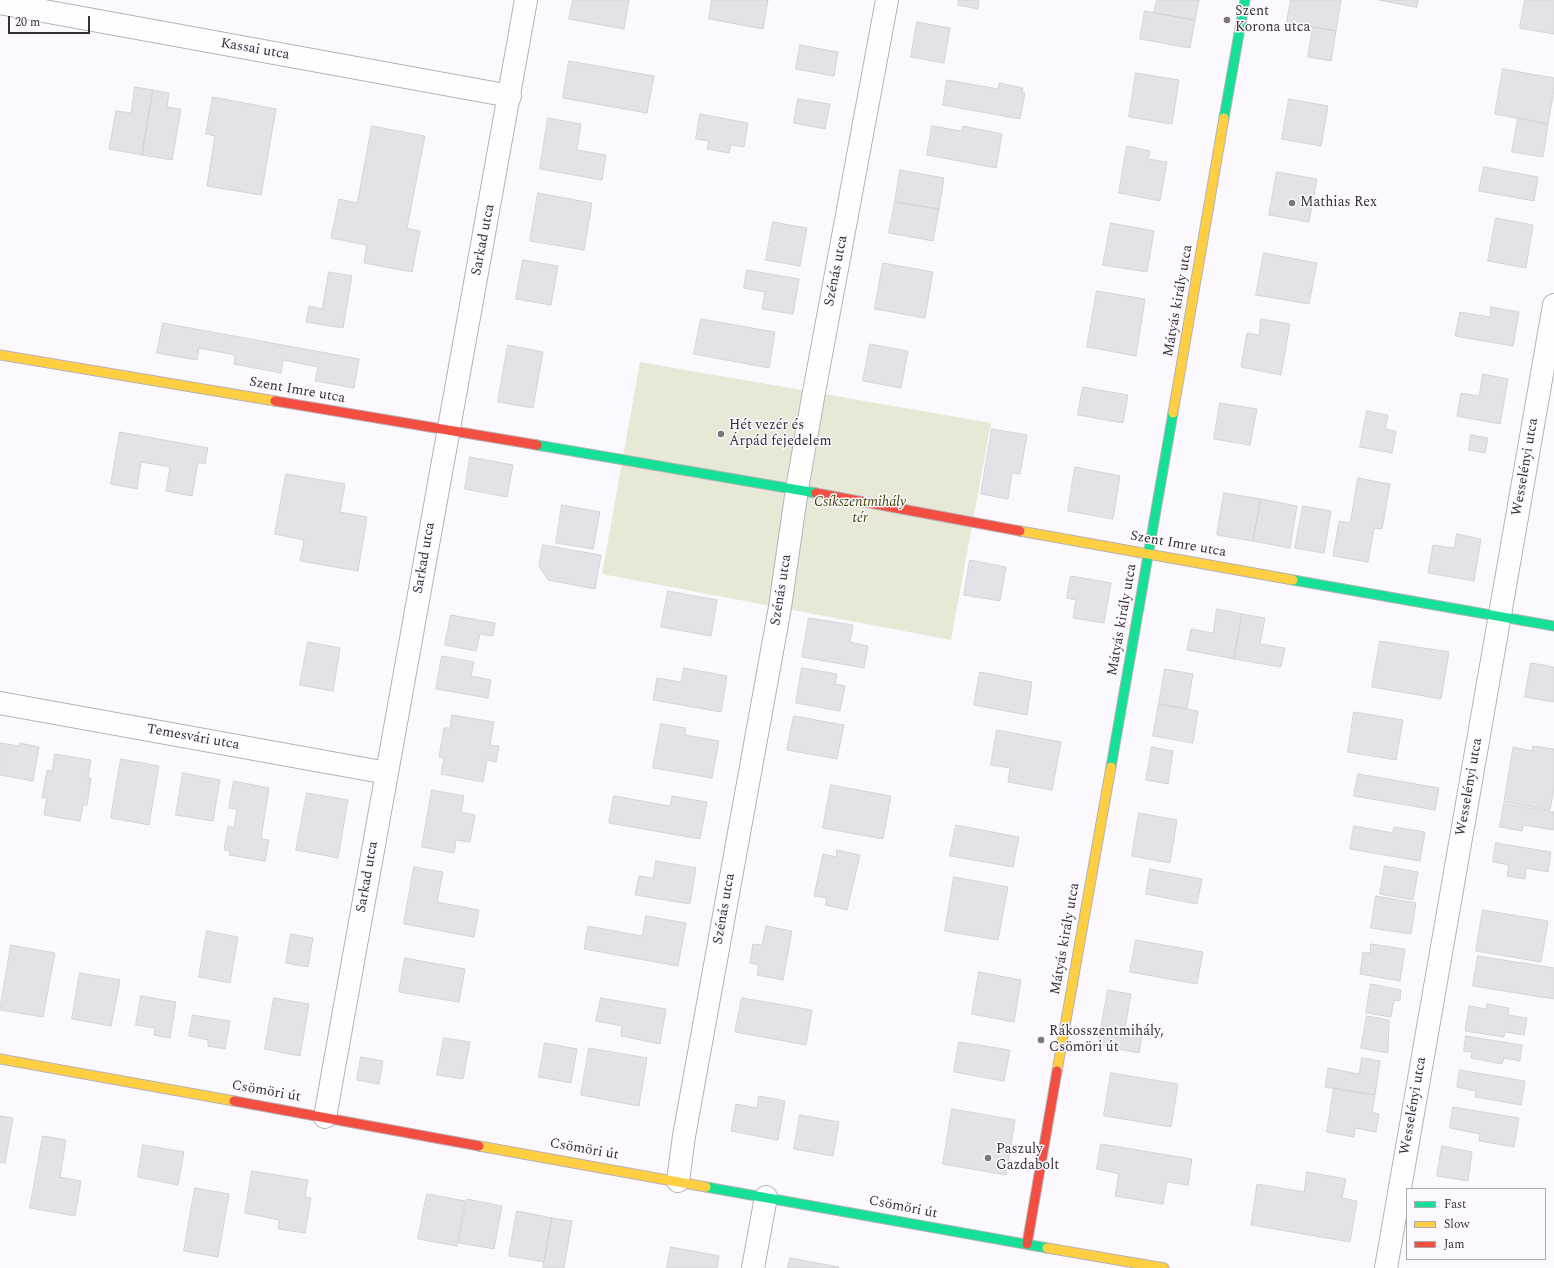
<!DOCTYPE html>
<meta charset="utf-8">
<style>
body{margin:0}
#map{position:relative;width:1554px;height:1268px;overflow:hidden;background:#fcf9fe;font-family:Spectral,serif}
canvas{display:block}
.legend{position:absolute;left:1406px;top:1188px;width:140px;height:72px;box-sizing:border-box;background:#fcf8ff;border:1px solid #aca8af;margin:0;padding:5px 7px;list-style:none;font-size:12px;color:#343036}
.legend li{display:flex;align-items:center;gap:8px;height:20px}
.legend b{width:20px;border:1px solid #aca8af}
.scale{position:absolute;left:8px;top:16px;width:82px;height:18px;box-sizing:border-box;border:2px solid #343036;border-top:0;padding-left:5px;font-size:12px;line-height:14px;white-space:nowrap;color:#343036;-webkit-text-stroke:3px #fcf8ff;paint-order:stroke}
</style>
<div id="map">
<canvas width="1554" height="1268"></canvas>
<ul class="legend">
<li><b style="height:5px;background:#16e098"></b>Fast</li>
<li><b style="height:5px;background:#ffcf43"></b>Slow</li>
<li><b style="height:5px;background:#f24e42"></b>Jam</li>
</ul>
<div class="scale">20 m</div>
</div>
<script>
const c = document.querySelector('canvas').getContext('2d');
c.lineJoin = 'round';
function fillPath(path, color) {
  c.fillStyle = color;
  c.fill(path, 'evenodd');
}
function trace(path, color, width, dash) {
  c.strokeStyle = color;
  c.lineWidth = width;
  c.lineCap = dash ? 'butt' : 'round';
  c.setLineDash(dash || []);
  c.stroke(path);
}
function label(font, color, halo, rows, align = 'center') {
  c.font = font + ' Spectral,serif';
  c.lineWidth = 3;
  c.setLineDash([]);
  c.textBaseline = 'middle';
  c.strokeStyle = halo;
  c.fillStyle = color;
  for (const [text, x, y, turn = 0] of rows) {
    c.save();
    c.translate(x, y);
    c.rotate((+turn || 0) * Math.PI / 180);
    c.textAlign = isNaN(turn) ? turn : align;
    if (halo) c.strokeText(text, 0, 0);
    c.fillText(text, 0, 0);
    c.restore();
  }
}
const green = new Path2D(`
 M640,362L991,423L951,640L602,574Z`);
const building = new Path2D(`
 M573,0H629L624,29L569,19Z
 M712,0H768L763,29L709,19Z
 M959,0H979L978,9L958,5Z
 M1157,0H1199L1195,20L1154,13Z
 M1291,0H1341L1336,31L1287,22Z
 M1379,0H1418L1417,7Z
 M1525,0H1554V34L1520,28Z
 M1145,11L1195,20L1190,48L1140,39Z
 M917,22L950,28L944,63L911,57Z
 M1313,27L1336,31L1331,61L1308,57Z
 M800,45L838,52L834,76L796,69Z
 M569,61L654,76L647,113L563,98Z
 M1503,69L1554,78V90L1548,124L1495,114Z
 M1136,73L1179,80L1172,124L1129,117Z
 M947,80L998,89L999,83L1023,88L1022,93H1025L1020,119L943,105Z
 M135,87L153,90L142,155L109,149L116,111L131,113Z
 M153,90L169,93L167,107L181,109L172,160L142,155Z
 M213,97L276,109L261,195L207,186L215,136L206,134Z
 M798,99L830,104L825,129L794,123Z
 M1289,99L1328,106L1321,146L1282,139Z
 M700,114L748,123L744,147L731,145L729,153L707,149L709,141L696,139Z
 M548,118L581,124L577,150L606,155L602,180L540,169Z
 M1518,118L1548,124L1543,157L1512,152Z
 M372,126L425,136L407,228L420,231L412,272L364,263L367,245L331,238L339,199L357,203Z
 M932,126L962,131L963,126L1002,134L996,168L927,155Z
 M1127,146L1150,151L1148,159L1167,162L1160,201L1119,193Z
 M1484,167L1538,177L1534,201L1479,191Z
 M900,170L944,178L939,209L895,202Z
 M1277,172L1317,179L1309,222L1269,215Z
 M538,193L592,203L584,250L530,241Z
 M895,202L939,209L933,241L889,233Z
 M1496,218L1533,225L1526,268L1488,261Z
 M773,222L807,228L800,266L766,260Z
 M1111,223L1154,231L1147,272L1103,265Z
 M1264,253L1317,263L1309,304L1256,295Z
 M523,260L558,266L551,305L516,299Z
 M883,263L933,272L925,318L875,309Z
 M747,270L799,279L793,314L762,309L765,292L744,288Z
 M329,272L352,276L343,328L306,322L309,306L322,309Z
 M1097,291L1145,299L1136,356L1087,347Z
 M1491,307L1519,312L1513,346L1455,336L1460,312L1490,317Z
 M701,319L775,332L769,368L694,354Z
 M1261,319L1290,324L1281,375L1241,367L1247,333L1259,335Z
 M163,323L359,359L354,388L315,381L318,367L283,360L281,373L234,364L235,355L199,348L197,360L157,353Z
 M870,344L908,351L901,388L863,381Z
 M508,345L543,352L533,408L498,402Z
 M1483,374L1508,379L1500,424L1457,416L1461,393L1479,396Z
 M1083,387L1128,395L1123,423L1078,415Z
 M1220,403L1257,409L1250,445L1214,439Z
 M1367,411L1388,415L1385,429L1396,431L1392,453L1360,447Z
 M992,429L1027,435L1020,474L1012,473L1008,499L981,494Z
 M120,432L208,448L205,464L198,462L192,496L166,491L170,467L141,462L137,489L111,484Z
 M1471,435L1488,438L1485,453L1469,450Z
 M470,457L513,465L507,497L465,489Z
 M1075,467L1120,476L1113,519L1068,511Z
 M286,474L345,484L340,512L367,517L358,571L300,561L304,540L275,534Z
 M1358,478L1390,484L1382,529L1374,528L1368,562L1333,556L1339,521L1350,523Z
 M1224,493L1261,499L1253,541L1217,535Z
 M1261,499L1297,506L1290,548L1253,541Z
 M562,505L600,512L593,549L556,543Z
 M1303,506L1331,511L1324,553L1295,548Z
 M1457,534L1481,539L1474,581L1428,573L1433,545L1454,548Z
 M543,545L601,555L595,589L548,580L539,566Z
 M970,560L1006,567L1000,601L964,595Z
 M1071,576L1111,583L1104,623L1073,618L1076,600L1067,598Z
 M668,591L717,600L711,636L661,627Z
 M1217,609L1242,614L1234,659L1187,650L1191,629L1213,633Z
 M1242,614L1265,618L1260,644L1285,648L1281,667L1234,659Z
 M451,615L495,623L493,636L480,634L476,651L445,645Z
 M809,618L853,625L850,642L868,646L864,668L802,657Z
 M1380,641L1449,652L1441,699L1372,687Z
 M308,642L340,648L333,691L300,685Z
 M442,656L474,662L471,676L491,680L488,698L436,689Z
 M1531,663L1554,667V702L1525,697Z
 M684,668L727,676L721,712L653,700L657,678L681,682Z
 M802,668L837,674L835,684L845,686L840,711L796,703Z
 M1165,669L1193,674L1187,709L1159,704Z
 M980,672L1032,682L1027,715L974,705Z
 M1159,704L1198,711L1193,743L1153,736Z
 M1354,712L1403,720L1396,760L1348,752Z
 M452,715L494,722L490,745L499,746L496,762L487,760L483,782L441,774L444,758L439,757L444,728H450Z
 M794,716L844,725L837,759L787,750Z
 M661,724L686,728L685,735L719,741L712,778L653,768Z
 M997,730L1061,742L1052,790L1008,782L1010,768L991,765Z
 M0,743L19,746L20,743L39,747L33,781L0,775Z
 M1533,746L1554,749V788L1550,810L1504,802L1513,747L1532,751Z
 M1152,747L1173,751L1168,784L1146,780Z
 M55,754L91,760L88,778H91L87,805H83L80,821L44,815L47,798H42L47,770L52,771Z
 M121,759L159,766L149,825L111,818Z
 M183,773L220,780L213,821L176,815Z
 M1358,774L1439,788L1435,810L1354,796Z
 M234,781L269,788L261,839L269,840L265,861L229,855L230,851L224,850L228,826L234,828L237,809L229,808Z
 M831,785L891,796L883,839L823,828Z
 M432,790L464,796L461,812L475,815L470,842L456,840L454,853L422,847Z
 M307,793L348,800L338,858L296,850Z
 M614,796L670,806L672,796L707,802L700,839L609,823Z
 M1504,804L1554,812V830L1523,825L1522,831L1500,827Z
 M1139,813L1177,820L1170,863L1132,856Z
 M956,825L1019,837L1013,867L950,856Z
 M1354,826L1393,833L1394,827L1425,832L1420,861L1350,849Z
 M1496,843L1551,852L1548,872L1526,868L1525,879L1507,876L1509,865L1493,862Z
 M837,850L860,855L847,910L825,905L827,898L814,896L823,854L836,857Z
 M656,861L696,868L690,904L635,895L639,876L653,878Z
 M1385,866L1418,872L1413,900L1380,894Z
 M414,867L443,872L437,902L479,910L474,937L404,924Z
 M1150,869L1202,879L1197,904L1146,894Z
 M954,877L1008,887L998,940L945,931Z
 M1376,896L1416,903L1411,934L1371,928Z
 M1483,910L1548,921L1541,962L1476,951Z
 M646,916L686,923L678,966L584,949L588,926L642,936Z
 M766,926L792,931L783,980L757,975L759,965L750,963L753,944L762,945Z
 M207,931L238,937L230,983L199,977Z
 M291,934L313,938L308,967L286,963Z
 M1136,940L1203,952L1197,984L1130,972Z
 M1371,944L1405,949L1400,981L1360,974L1363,952L1370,953Z
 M11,945L55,953L43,1017L0,1010Z
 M1478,956L1554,968V999L1473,986Z
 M405,958L465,969L459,1002L399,992Z
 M979,972L1021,980L1014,1022L972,1014Z
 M80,973L120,980L111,1026L72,1019Z
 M1371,984L1401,990L1400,1001L1394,1000L1391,1017L1366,1013Z
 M1108,990L1131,994L1125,1028L1143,1031L1139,1053L1098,1045Z
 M141,996L176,1002L170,1038L154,1035L155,1028L136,1025Z
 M274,998L309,1004L300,1056L265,1049Z
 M601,998L666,1009L660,1044L621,1036L622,1026L596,1021Z
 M742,998L812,1010L806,1045L735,1032Z
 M1487,1004L1509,1008L1508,1015L1527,1018L1524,1035L1505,1032L1504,1037L1465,1031L1469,1006L1486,1009Z
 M193,1015L230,1021L225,1049L208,1046V1040L189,1036Z
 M1367,1016L1389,1020L1388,1053L1361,1048Z
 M1466,1036L1522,1045L1520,1061L1504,1058L1502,1064L1471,1058L1472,1052L1464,1051Z
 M444,1038L470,1042L463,1079L437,1075Z
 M959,1042L1010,1050L1004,1081L954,1072Z
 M545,1043L577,1049L571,1083L539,1077Z
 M589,1048L647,1058L639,1106L581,1095Z
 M361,1057L383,1061L379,1084L357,1080Z
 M1362,1058L1380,1061L1375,1095L1325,1087L1328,1068L1359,1074Z
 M1460,1070L1525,1081L1521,1105L1475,1097L1476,1091L1457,1087Z
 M1111,1073L1178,1084L1171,1127L1104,1116Z
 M1334,1088L1375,1095L1372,1112L1379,1114L1376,1132L1355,1128L1354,1137L1327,1132Z
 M759,1096L785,1101L778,1140L731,1131L736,1104L757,1108Z
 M1453,1107L1519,1118L1514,1147L1479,1141L1480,1134L1450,1128Z
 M952,1109L1015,1120L1006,1175L943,1164Z
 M800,1115L839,1122L833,1156L794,1149Z
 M0,1116L13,1118L5,1163L0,1162Z
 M43,1136L66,1140L60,1177L81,1181L75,1216L30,1208Z
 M1101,1144L1192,1159L1188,1185L1167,1182L1163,1204L1115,1196L1119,1174L1097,1169Z
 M143,1145L184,1152L178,1185L138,1177Z
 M1442,1146L1472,1152L1468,1181L1437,1176Z
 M252,1171L308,1180L305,1197L311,1198L305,1233L278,1229L279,1220L245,1213Z
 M1307,1172L1346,1179L1342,1198L1357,1201L1350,1242L1251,1225L1257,1184L1304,1192Z
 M195,1188L229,1194L218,1257L184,1251Z
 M427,1194L465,1201L457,1246L418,1239Z
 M467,1199L502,1206L494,1249L459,1243Z
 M517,1211L552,1218L544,1262L509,1256Z
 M552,1218L572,1221L564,1268H543Z
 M671,1247L719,1256L717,1268H667Z
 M790,1258L839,1267V1268H788Z`);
const street = new Path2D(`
 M0,3L510,96
 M0,703L387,773
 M325,1117L526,0
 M678,1181L684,1136L780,607L797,489L814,392L887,0
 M753,1268L766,1197
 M1386,1268L1554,305`);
const fast = new Path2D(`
 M1224,118L1245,0
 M537,445L816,493
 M1293,580L1554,626
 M1111,767L1173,413
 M706,1187L1047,1248`);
const slow = new Path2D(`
 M0,355L275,401
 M1173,413L1224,118
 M1020,531L1293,580
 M0,1059L234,1101
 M1057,1071L1111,767
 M479,1146L706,1187
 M1047,1248L1164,1268`);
const jam = new Path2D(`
 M275,401L537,445
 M816,493L1020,531
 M234,1101L479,1146
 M1027,1244L1057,1071`);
const markers = [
 [1227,20,4,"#7a767c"],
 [1292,203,4,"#7a767c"],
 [721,434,4,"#7a767c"],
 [1041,1040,4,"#7a767c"],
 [988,1158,4,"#7a767c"]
];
const poiNames = [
 ["Szent",1235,12],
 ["Korona utca",1235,28],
 ["Mathias Rex",1300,203],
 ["Hét vezér és",729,426],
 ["Árpád fejedelem",729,442],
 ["Rákosszentmihály,",1049,1032],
 ["Csömöri út",1049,1048],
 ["Paszuly",996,1150],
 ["Gazdabolt",996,1166]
];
const streetNames = [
 ["Kassai utca",255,50,10],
 ["Sarkad utca",484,240,-79],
 ["Szénás utca",837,271,-79],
 ["Mátyás király utca",1179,301,-80],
 ["Szent Imre utca",297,391,10],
 ["Wesselényi utca",1526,467,-80],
 ["Szent Imre utca",1178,545,10],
 ["Sarkad utca",425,558,-80],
 ["Szénás utca",782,590,-81],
 ["Mátyás király utca",1123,620,-80],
 ["Temesvári utca",193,738,10],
 ["Wesselényi utca",1470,787,-80],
 ["Sarkad utca",368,877,-80],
 ["Szénás utca",725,909,-80],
 ["Mátyás király utca",1066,939,-80],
 ["Csömöri út",266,1092,10],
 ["Wesselényi utca",1414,1106,-80],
 ["Csömöri út",584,1150,10],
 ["Csömöri út",903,1208,11]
];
const parkNames = [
 ["Csíkszentmihály",860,503],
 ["tér",860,519]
];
fillPath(green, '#e8e8d6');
fillPath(building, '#e4e2e9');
trace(building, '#d5d3d8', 1);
trace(street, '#b5b2b7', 24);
trace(fast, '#b5b2b7', 11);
trace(slow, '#b5b2b7', 11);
trace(jam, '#b5b2b7', 11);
trace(street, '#fffeff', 22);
trace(fast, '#16e098', 9);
trace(slow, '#ffcf43', 9);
trace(jam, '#f24e42', 9);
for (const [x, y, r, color] of markers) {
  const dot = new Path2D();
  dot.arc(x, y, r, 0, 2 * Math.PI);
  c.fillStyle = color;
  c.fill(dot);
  trace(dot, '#fcf8ff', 1.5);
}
label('14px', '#343036', '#fcf8ff', poiNames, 'left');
label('14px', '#343036', '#fcf8ff', streetNames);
label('italic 14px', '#424505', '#fcf8ff', parkNames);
</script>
